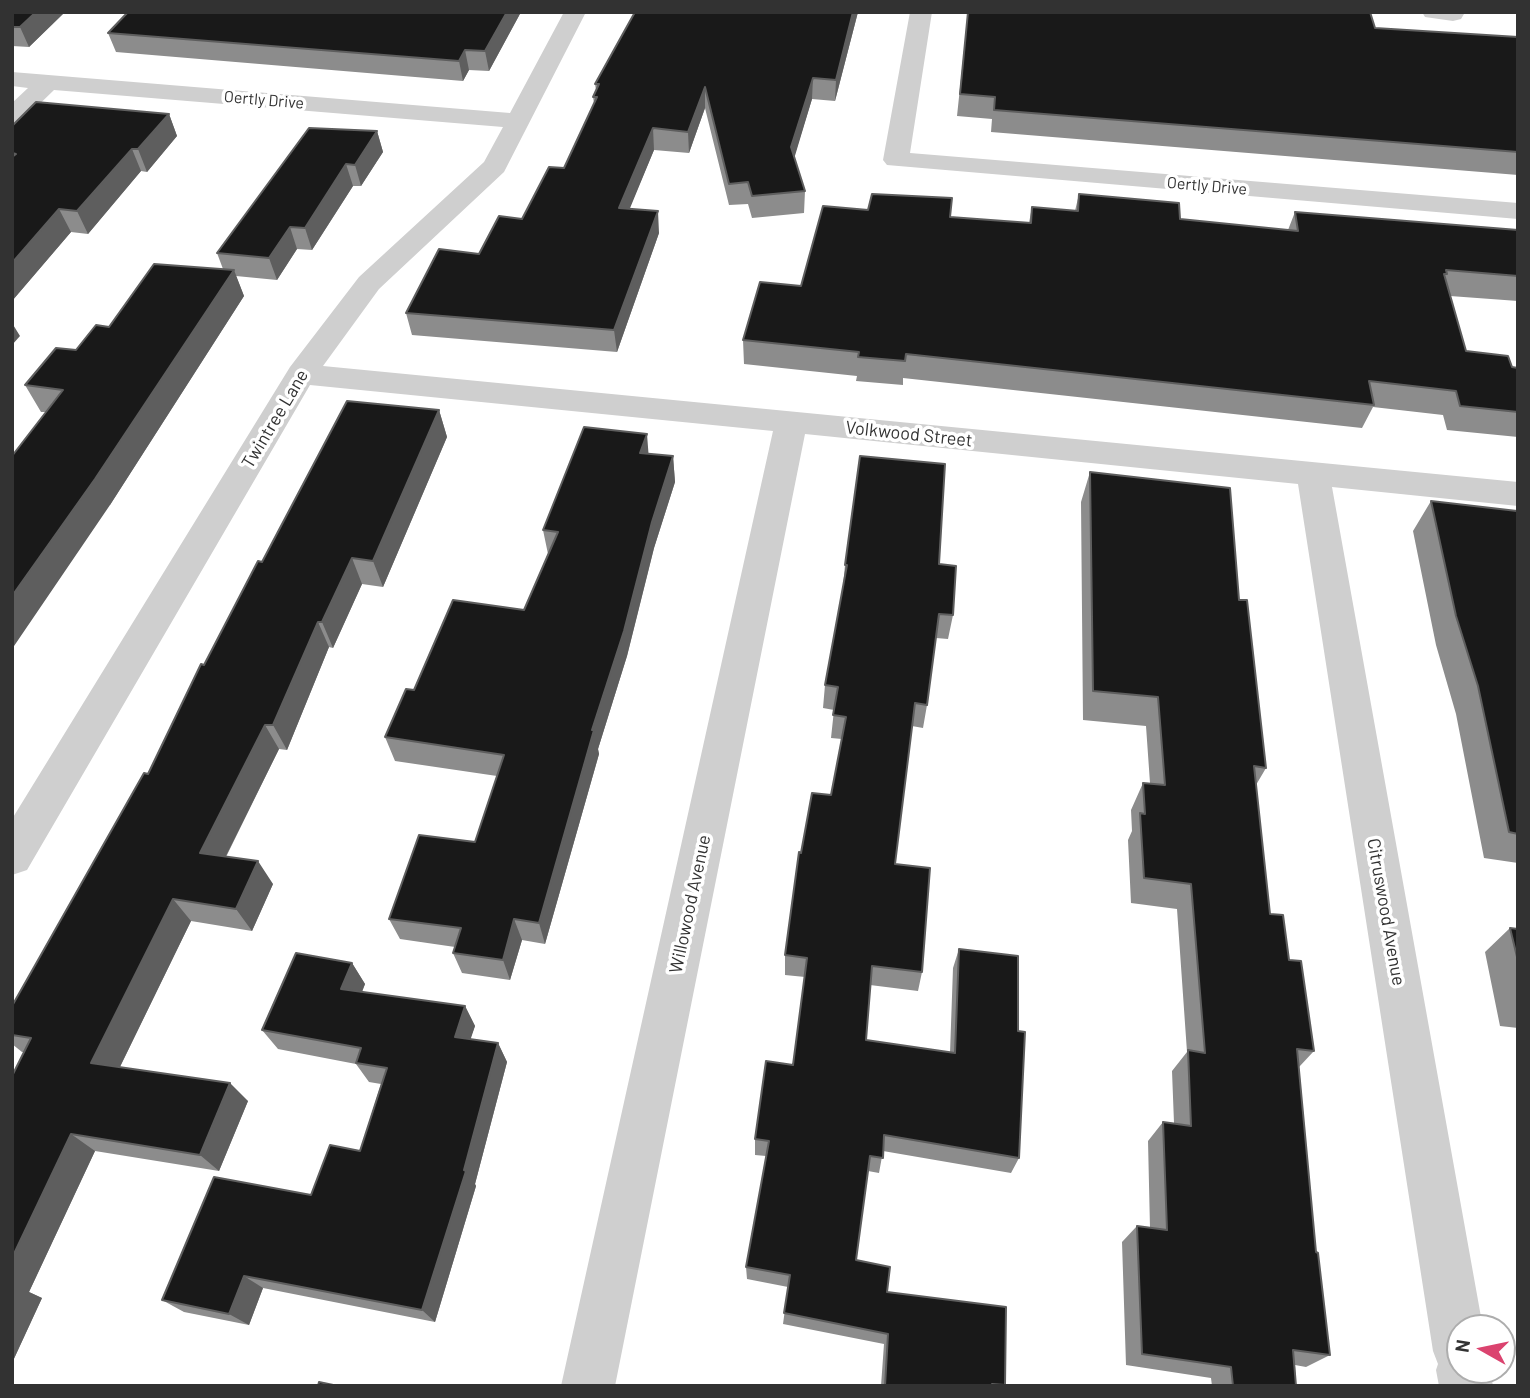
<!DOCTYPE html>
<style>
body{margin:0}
#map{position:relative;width:1530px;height:1398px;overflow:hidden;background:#fff;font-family:Barlow,sans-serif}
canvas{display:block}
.frame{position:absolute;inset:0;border:14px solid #323232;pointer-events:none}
.north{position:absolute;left:1446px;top:1314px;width:70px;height:70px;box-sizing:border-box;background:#fff;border:2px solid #adadad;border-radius:50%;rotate:279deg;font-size:19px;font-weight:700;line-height:28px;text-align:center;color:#323232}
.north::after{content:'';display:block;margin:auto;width:24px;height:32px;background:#db436f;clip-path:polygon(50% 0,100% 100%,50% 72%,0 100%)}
</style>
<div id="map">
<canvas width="1530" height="1398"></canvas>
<div class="frame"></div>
<div class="north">N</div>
</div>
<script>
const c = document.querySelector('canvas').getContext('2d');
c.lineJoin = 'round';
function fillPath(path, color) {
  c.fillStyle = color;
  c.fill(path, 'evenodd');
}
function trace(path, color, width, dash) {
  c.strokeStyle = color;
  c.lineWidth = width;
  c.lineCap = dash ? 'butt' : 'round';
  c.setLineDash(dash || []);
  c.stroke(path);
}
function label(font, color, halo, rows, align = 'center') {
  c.font = font + ' Barlow,sans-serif';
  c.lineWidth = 7;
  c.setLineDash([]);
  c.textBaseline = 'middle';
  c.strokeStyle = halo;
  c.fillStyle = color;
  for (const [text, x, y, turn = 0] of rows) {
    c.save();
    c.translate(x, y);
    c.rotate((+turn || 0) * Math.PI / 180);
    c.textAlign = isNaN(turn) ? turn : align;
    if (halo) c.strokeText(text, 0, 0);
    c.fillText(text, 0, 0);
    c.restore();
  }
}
const minor = new Path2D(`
 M564,12H586L504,172L379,289L323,366L1518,482V506L1332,487L1483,1328H1460V1370H1490L1493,1386H1439L1436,1370L1438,1364L1433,1351L1298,484L805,434L615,1386H561L773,431L310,385L27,870L12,875V819L290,367L359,277L484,162L503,127L54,90L21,122L12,124V103L28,88L12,86V72L510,113Z
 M910,12H932L910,153L1518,203V219L887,165L883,160Z
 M1422,12H1463L1464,14L1461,19L1453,21L1425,17Z`);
const wall = new Path2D(`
 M12,12H65L29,47L12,46Z
 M521,12L489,71L469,70L463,81L116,52L108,33Z
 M858,12L835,101L812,99L794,157L805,191L804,213L752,218L748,204L729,205L705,108L689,153L654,150L629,209L659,233L617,352L412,335L406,313L522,219L564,168L594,103L593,97L596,90L595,84Z
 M968,12L1375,28L1518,37V175L991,132L992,119L957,116Z
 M169,114L177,136L147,172L141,171L88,234L71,232L12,301V126Z
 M377,131L383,152L361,186H353L312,250L297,249L277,280L236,276L244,296L110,505L46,412H41L25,385L109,327L223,269L217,253Z
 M1079,194L1180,219L1288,230L1295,212L1518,230V301L1450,296L1466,351L1512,367L1518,368V437L1447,430L1443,415L1373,407L1362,428L903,378V385L856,381L857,376L744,364L743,340L801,286L868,210L1029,223L1032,207L1075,211Z
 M439,410L447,437L383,587L362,584L333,648L329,647L287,750L279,749L226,857L273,884L252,931L191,921L120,1067L248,1101L219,1171L95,1151L29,1292L42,1298L12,1363V1076L24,1052H22L12,1044V1006L148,774L204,665L262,562Z
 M649,454L673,456L675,482L654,548L627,656L598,749L599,754L545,944L522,940L510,980L462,973L453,953L455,947L400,939L389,919L475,842L497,776L395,761L385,737L414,690L524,610L548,554L543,530Z
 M1090,472L1239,600L1266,768L1256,785L1270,914L1289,960L1314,1051L1299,1067L1316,1252L1330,1355L1306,1367L1295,1365L1296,1386H1212L1211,1378L1126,1365L1122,1242L1137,1226L1150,1228L1148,1141L1163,1122L1174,1123L1172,1071L1187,1052L1177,909L1131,903L1128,840L1132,831L1131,810L1143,783H1150L1146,726L1083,720L1081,502Z
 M1431,501L1518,514V863L1484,858L1456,714L1436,645L1413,531Z
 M939,564L953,615L948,639L936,638L927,705L923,728L912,726L895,864L922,972L918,991L870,985L866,1040L950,1053L953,968L959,949L1019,1158L1011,1173L883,1151L879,1173L868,1171L856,1260L887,1292L1005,1386H881L884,1344L783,1324L788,1287L747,1279L746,1267L766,1156L755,1155V1139L793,1065L805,977L785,975V955L801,853L831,795L842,739L831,738L834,710L823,708L825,685L843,587L845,565Z
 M1510,928L1518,929V1028L1500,1026L1485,952Z
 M352,963L365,984L362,992L465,1006L475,1026L470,1039L498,1043L507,1062L475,1184L476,1186L435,1322L263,1288L249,1325L184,1312L162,1300L311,1195L360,1151L381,1084L369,1082L356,1064L278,1049L262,1030Z`);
const shadedWall = new Path2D(`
 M36,12H65L29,47L20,27Z
 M507,12H521L489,71L485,51Z
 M853,12H858L835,101L836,80Z
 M465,50L469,70L463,81L459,61Z
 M813,78L812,99L791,169V147Z
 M705,87V108L689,153L688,132Z
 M169,114L177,136L147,172L138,149Z
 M653,128L654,150L621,230L619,208Z
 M377,131L383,152L361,186L355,165Z
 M132,149L141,171L88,234L77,211Z
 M346,164L353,186L312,250L305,228Z
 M59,209L71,232L12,301V263Z
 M658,211L659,233L617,352L614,330Z
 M290,227L297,249L277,280L269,258Z
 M234,270L244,296L110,505L12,649V596Z
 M12,323L20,336L12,345Z
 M439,410L447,437L383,587L373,561Z
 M647,434L649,460L640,453Z
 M673,456L675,482L654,548L627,656L598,749L599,754L545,944L539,923L592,730L652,522Z
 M352,558L362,584L333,648L322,622Z
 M318,622L329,647L287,750L273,725Z
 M265,725L279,749L216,876L200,853Z
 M258,861L273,884L252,931L236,909Z
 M173,899L191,921L113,1081L91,1063Z
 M514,919L522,940L510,980L503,960Z
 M352,963L365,984L355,1009L341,989Z
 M465,1006L475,1026L465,1056L455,1037Z
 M498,1043L507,1062L475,1184L476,1186L435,1322L422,1310L464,1170Z
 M230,1083L248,1101L219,1171L200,1155Z
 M71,1134L95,1151L29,1292L42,1298L12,1363V1258Z
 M244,1276L263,1288L249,1325L229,1314Z`);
const building = new Path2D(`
 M12,12H36L20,27H12Z
 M128,12H507L485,51L465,50L459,61L108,33Z
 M635,12H853L836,80L813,78L791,147L805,191L752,196L748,182L729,184L705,87L688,132L653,128L619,208L658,211L614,330L406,313L439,249L479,254L499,216L522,219L549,167L564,168L597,97H593L599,84H595Z
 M968,12H1370L1375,28L1518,37V152L994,110L995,97L960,94Z
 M36,102L169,114L138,149H132L77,211L59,209L12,263V157L16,154L12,153V126Z
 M309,128L377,131L355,165L346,164L305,228L290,227L269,258L217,253Z
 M872,194L952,198L950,217L1031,223L1032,207L1078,211L1079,194L1179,203L1180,219L1298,231L1295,212L1518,230V276L1446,270L1447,274H1444L1466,351L1508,356L1512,367L1518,368V412L1460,406L1456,391L1369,381L1374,405L906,354L905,361L858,357L859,352L743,340L760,282L801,286L823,206L868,210Z
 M154,264L234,270L95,479L12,596V456L63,390L25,385L56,348L76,350L96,325L109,327Z
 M347,401L439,410L373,561L352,558L322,622H318L273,725H265L200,853L258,861L236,909L173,899L91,1063L230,1083L200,1155L71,1134L12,1258V1076L31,1038L12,1035V1006L144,773L148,774L201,664L204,665L258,561L262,562Z
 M584,427L647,434L640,453L673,456L652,522L624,631L592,730H594L539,923L514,919L503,960L453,953L461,928L389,919L419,835L475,842L504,755L385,737L406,689L414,690L453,600L524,610L558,532L543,530Z
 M860,456L945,464L939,564L956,566L953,615L939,614L927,705L915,703L895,864L930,868L922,972L872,966L866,1040L955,1053L959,949L1018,956V1031L1025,1032L1019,1158L884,1135L883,1158L870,1156L856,1260L890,1267L887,1292L1006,1307L1005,1385L992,1384V1386H885L888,1334L784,1313L790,1275L746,1267L769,1141L755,1139L766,1061L793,1065L807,958L785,955L799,852L801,853L812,793L831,795L846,717L833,715L838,687L825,685L847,565H845Z
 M1090,472L1230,488L1239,600H1247L1266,768L1254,766L1270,914L1283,915L1289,960L1301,961L1314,1051L1297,1049L1316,1252L1318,1253L1330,1355L1293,1350L1296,1386H1233L1231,1367L1142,1354L1137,1226L1167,1230L1163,1122L1191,1126L1188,1050L1205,1053L1191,884L1144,878L1140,813L1145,814L1143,783L1165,785L1158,697L1093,691Z
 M1431,501L1517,511L1518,514V834L1509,832L1478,686L1456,616Z
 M1510,928L1518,929V961Z
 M296,953L352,963L341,989L465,1006L455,1037L498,1043L464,1170L466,1171L422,1310L244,1276L229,1314L162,1300L214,1177L311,1195L330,1145L360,1151L387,1068L356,1063L361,1048L262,1030Z
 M319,1382L338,1386H318Z`);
const farStreetnames = [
 ["Oertly Drive",264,100,5],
 ["Oertly Drive",1207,186,5]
];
const streetNames = [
 ["Twintree Lane",275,419,-59],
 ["Volkwood Street",909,434,6],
 ["Willowood Avenue",690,904,-78],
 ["Citruswood Avenue",1386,912,80]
];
fillPath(minor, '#cfcfcf');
fillPath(wall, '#8c8c8c');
fillPath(shadedWall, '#5e5e5e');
fillPath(building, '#191919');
trace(building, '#5e5e5e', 2);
label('16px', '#323232', '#fff', farStreetnames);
label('18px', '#323232', '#fff', streetNames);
</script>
